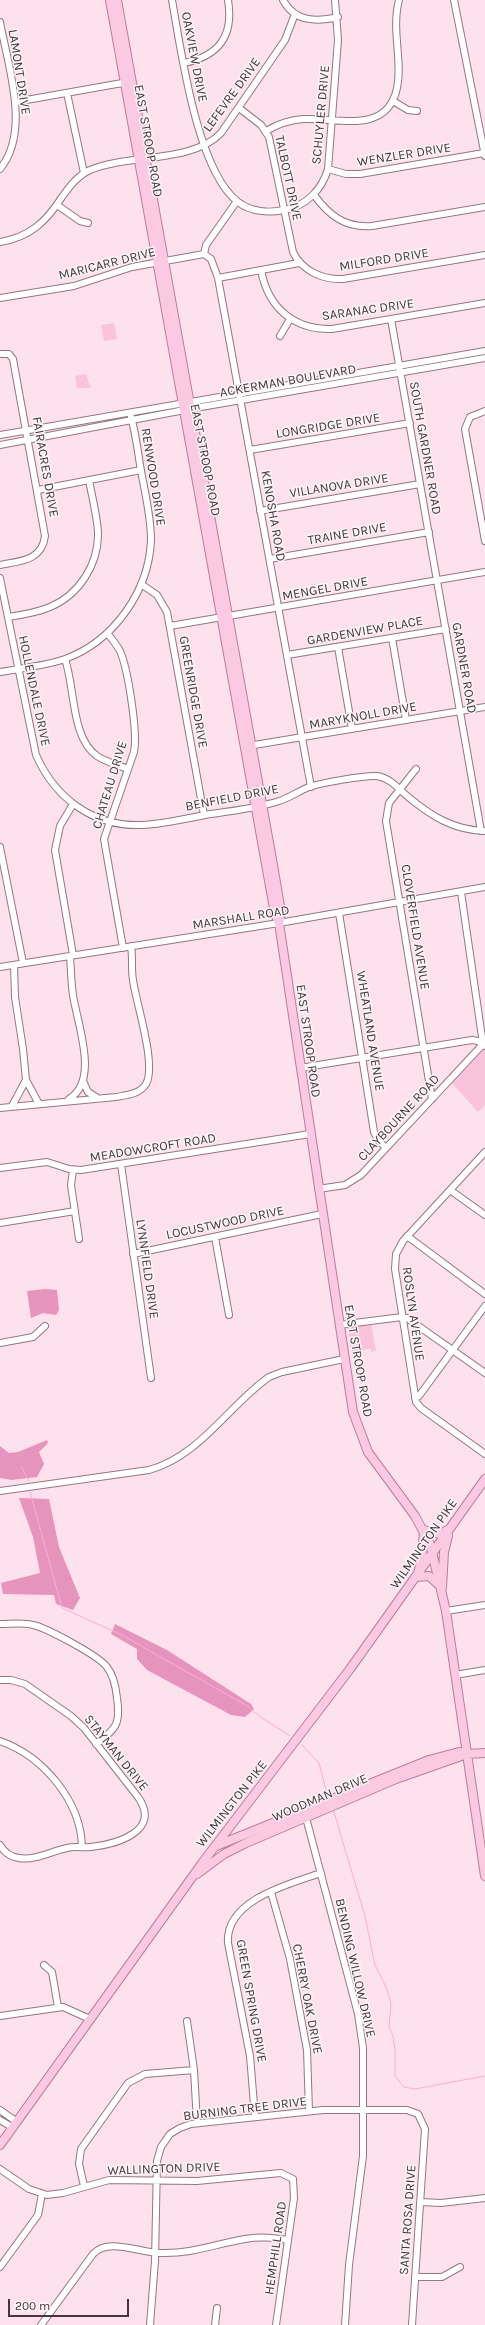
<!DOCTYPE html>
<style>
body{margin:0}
#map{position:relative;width:485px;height:2325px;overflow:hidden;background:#fde1ed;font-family:Karla,sans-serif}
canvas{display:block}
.scale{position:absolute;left:8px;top:2299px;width:121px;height:18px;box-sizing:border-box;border:2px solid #45373d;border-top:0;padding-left:5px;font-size:12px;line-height:14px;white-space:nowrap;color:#45373d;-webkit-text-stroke:3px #fcf5f8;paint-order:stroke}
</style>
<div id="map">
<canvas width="485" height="2325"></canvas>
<div class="scale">200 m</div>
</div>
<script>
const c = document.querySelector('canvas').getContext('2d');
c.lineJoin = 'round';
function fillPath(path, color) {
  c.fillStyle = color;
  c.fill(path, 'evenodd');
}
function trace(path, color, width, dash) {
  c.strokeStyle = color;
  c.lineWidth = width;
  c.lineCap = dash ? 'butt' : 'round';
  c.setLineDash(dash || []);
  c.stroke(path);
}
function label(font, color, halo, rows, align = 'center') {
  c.font = font + ' Karla,sans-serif';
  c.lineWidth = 3;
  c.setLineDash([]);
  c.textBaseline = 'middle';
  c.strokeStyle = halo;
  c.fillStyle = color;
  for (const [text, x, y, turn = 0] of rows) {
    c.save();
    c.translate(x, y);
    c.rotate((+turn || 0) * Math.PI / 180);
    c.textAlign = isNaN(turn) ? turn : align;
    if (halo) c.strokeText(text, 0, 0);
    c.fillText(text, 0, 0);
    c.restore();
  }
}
const green = new Path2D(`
 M114,323L117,339L104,341L101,325Z
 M86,374L91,388H77L75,376Z
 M485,1046V1105L478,1112L449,1080Z
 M371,1323L376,1351L371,1352V1349L359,1350V1354L352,1356L348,1327Z`);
const forest = new Path2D(`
 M45,1289L57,1290L59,1310L56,1315L43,1313L31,1318L27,1291Z
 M47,1440L48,1443L39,1452L44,1464L37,1477L11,1480L0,1478V1446L9,1453L18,1452Z
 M19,1498L49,1499L59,1547L80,1598L73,1610L56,1604L54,1595L3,1594L1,1583L40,1573L33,1537Z
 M115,1624L167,1650L251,1704L254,1709L245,1717L231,1715L147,1670L137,1659V1649L111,1634Z`);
const stream = new Path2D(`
 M21,1466L29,1481
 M30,1492L62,1608L124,1636L171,1663L246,1705L259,1716L290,1736
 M302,1745L319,1763L328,1797
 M333,1809L365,1916L375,1965L387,1989L391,2004L389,2027L393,2036L395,2050V2076L404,2087L415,2089L485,2076`);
const minor = new Path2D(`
 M172,0C181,50 197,171 238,202C251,212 269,213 284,210C307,206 322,189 328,169L338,40L335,0
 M283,0C295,22 316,22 338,17
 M454,0L485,156
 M0,22C8,66 31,131 0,169
 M184,63C219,56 234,36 228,0
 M67,93L84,173
 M393,101L408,110L417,111
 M15,102L128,82
 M239,108L261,125L269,137L293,252C302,271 323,280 343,279L485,255
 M266,131C278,124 289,120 303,119C336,117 387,136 397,88C403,62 391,30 399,0
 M328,169L346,174H360L484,153
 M314,195C329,215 344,228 372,226L485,207
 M57,205L80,221L88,223
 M0,242C30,237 46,222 62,197C70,186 77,176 90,170C127,154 193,163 221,133L285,40L295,14
 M204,254L211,259L218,278L311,787
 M204,254L206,245L237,201
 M261,270C268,308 294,330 332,329L485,303
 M218,278L299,263
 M0,298L74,286L132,267L204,254
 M391,319L481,831
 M280,336L290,319
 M0,354H9L13,359L45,536C42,561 20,561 0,565
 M485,411L470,417L465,429L485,541
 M0,435L485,351
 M0,445L195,408L485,358
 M250,450L410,423
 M38,490L141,470
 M260,511L420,484
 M270,559L429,532
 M0,578L36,755C55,798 93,827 142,825C163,824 184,819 205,815C229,811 255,809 279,801C289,798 299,791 309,787C321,783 365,775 377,776C390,778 398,788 407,796C431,816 453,830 485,831
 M141,584L157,595L167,612L204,815
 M8,617C22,615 36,613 50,607C79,595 99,564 98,532C97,515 92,497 89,480
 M170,626L485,572
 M107,633C112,639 117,645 120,651C128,669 138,733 134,752L104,839L123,948
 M392,638L406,720
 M338,647L352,729
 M287,655L446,629
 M65,659C75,687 71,738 97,756C106,762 118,765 128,769
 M0,672C22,668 45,666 65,659C114,641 149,591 151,540C151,516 145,493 141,471C138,453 136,434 131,417
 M248,746L485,707
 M416,769L389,803L386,821L432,1099
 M73,804L60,826L55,850L73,955
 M0,847L23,963
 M461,892L483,1044
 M339,913L374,1132L378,1140L386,1148
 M0,967L279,923L485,887
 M300,1068L472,1040L478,1041L485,1046
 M26,1080L39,1104
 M83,1081L88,1092L96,1097
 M69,1099C100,1081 77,1023 73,995C71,982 71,969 70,956
 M12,1106L26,1080L23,1049L15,997L14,965
 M0,1108L116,1097C127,1095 140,1094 146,1084C157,1065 136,1003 133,980C131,969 133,958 131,946
 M485,1152L403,1241L396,1254L395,1269L416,1402L421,1408L485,1454
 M121,1164L151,1378
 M0,1168L47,1162L69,1169L81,1170L310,1134
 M73,1170L71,1185L79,1239
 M318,1189L345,1185L361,1175L485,1042
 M450,1190L485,1215
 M0,1223L75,1211
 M407,1236L485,1294
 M215,1237L229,1315
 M133,1254L322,1214
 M339,1325L402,1317L407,1318L485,1373
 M0,1343L33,1337L45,1326
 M415,1398L419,1396L485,1306
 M0,1491L149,1470C200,1456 228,1406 269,1377L282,1372L344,1359
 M446,1611L485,1605
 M0,1624C11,1624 23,1622 33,1625C47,1628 99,1656 107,1667C114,1676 116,1688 117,1698C121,1724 116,1729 96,1744
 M455,1675L485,1670
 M0,1680H11L25,1684L71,1716L84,1728L138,1797C162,1831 117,1844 91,1847C83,1848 75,1846 67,1848C52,1851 34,1861 19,1858C11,1857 4,1852 0,1845
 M0,1741C43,1756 81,1801 82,1847
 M305,1814L358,2014L363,2048V2156L349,2265L345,2325
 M271,1892L290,1959L307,2050L309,2111
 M44,1965L52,1972L58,2007
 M0,2016L63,2007L90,2019
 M187,2021L194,2070L197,2123
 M0,2110L17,2122
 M255,2117L250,2056L228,1943C225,1900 289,1884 321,1873
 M0,2120L12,2127
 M0,2169L29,2189L47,2195L63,2193L109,2180L197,2181L281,2173L293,2179L294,2198L276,2325
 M84,2186L79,2164L81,2149L128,2083L145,2074L194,2070
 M421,2202L441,2203L485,2198
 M0,2267L38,2215L42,2194
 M415,2277H442L460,2267
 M41,2325L93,2254C108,2237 140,2253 161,2253C192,2254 215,2244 245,2239C260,2236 274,2238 288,2240
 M150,2325L155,2261L157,2161L161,2147L170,2134L180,2128L191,2124L323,2110H407L418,2114L425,2129L412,2325
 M215,2325L217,2308`);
const major = new Path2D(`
 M110,0L275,914L279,923L353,1412L368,1452L415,1516L430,1544L446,1611L485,1876
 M117,0L273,865L281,912L279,923
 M439,1585L429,1576L417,1577L422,1558L424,1530L440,1534L449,1529
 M442,1588L444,1552L448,1536
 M216,1846L429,1760L459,1752L467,1754L485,1753
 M197,1874L224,1854L246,1843L396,1779L467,1754
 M0,2145L203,1862L350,1669L485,1479`);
const streetNames = [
 ["OAKVIEW DRIVE",194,57,79],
 ["LAMONT DRIVE",19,72,81],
 ["LEFEVRE DRIVE",232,95,-54],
 ["SCHUYLER DRIVE",321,115,-85],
 ["EAST STROOP ROAD",148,141,80],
 ["WENZLER DRIVE",404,155,-9],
 ["TALBOTT DRIVE",288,178,78],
 ["MILFORD DRIVE",384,260,-9],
 ["MARICARR DRIVE",107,264,-14],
 ["SARANAC DRIVE",368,310,-8],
 ["ACKERMAN BOULEVARD",288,381,-10],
 ["LONGRIDGE DRIVE",328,426,-9],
 ["SOUTH GARDNER ROAD",425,448,80],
 ["EAST STROOP ROAD",205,460,79],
 ["FAIRACRES DRIVE",45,467,80],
 ["RENWOOD DRIVE",153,477,81],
 ["VILLANOVA DRIVE",339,486,-9],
 ["KENOSHA ROAD",273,516,80],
 ["TRAINE DRIVE",347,534,-10],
 ["MENGEL DRIVE",325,589,-10],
 ["GARDENVIEW PLACE",365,631,-10],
 ["GARDNER ROAD",464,668,80],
 ["HOLLENDALE DRIVE",34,691,78],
 ["GREENRIDGE DRIVE",193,692,80],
 ["MARYKNOLL DRIVE",363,716,-10],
 ["CHATEAU DRIVE",110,785,-73],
 ["BENFIELD DRIVE",232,798,-11],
 ["MARSHALL ROAD",241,918,-9],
 ["CLOVERFIELD AVENUE",415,927,81],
 ["WHEATLAND AVENUE",370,1031,81],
 ["EAST STROOP ROAD",308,1041,82],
 ["CLAYBOURNE ROAD",399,1118,-47],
 ["MEADOWCROFT ROAD",153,1148,-9],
 ["LOCUSTWOOD DRIVE",225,1223,-12],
 ["LYNNFIELD DRIVE",147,1269,82],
 ["ROSLYN AVENUE",413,1314,82],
 ["EAST STROOP ROAD",358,1361,80],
 ["WILMINGTON PIKE",424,1544,-55],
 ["STAYMAN DRIVE",116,1753,51],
 ["WOODMAN DRIVE",320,1798,-23],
 ["WILMINGTON PIKE",232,1804,-52],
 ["BENDING WILLOW DRIVE",355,1968,77],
 ["CHERRY OAK DRIVE",307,1999,79],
 ["GREEN SPRING DRIVE",251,2001,80],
 ["BURNING TREE DRIVE",245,2109,-7],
 ["WALLINGTON DRIVE",164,2169,-2],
 ["SANTA ROSA DRIVE",408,2220,-86],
 ["HEMPHILL ROAD",276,2248,-82]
];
fillPath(green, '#fac3dc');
fillPath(forest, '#e694bc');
trace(stream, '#ffabd3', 1);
trace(minor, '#957684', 8);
trace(major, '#ba7e9b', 10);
trace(minor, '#fff', 6);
trace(major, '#fbc9e1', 8);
label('13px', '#45373d', '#fcf5f8', streetNames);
</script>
